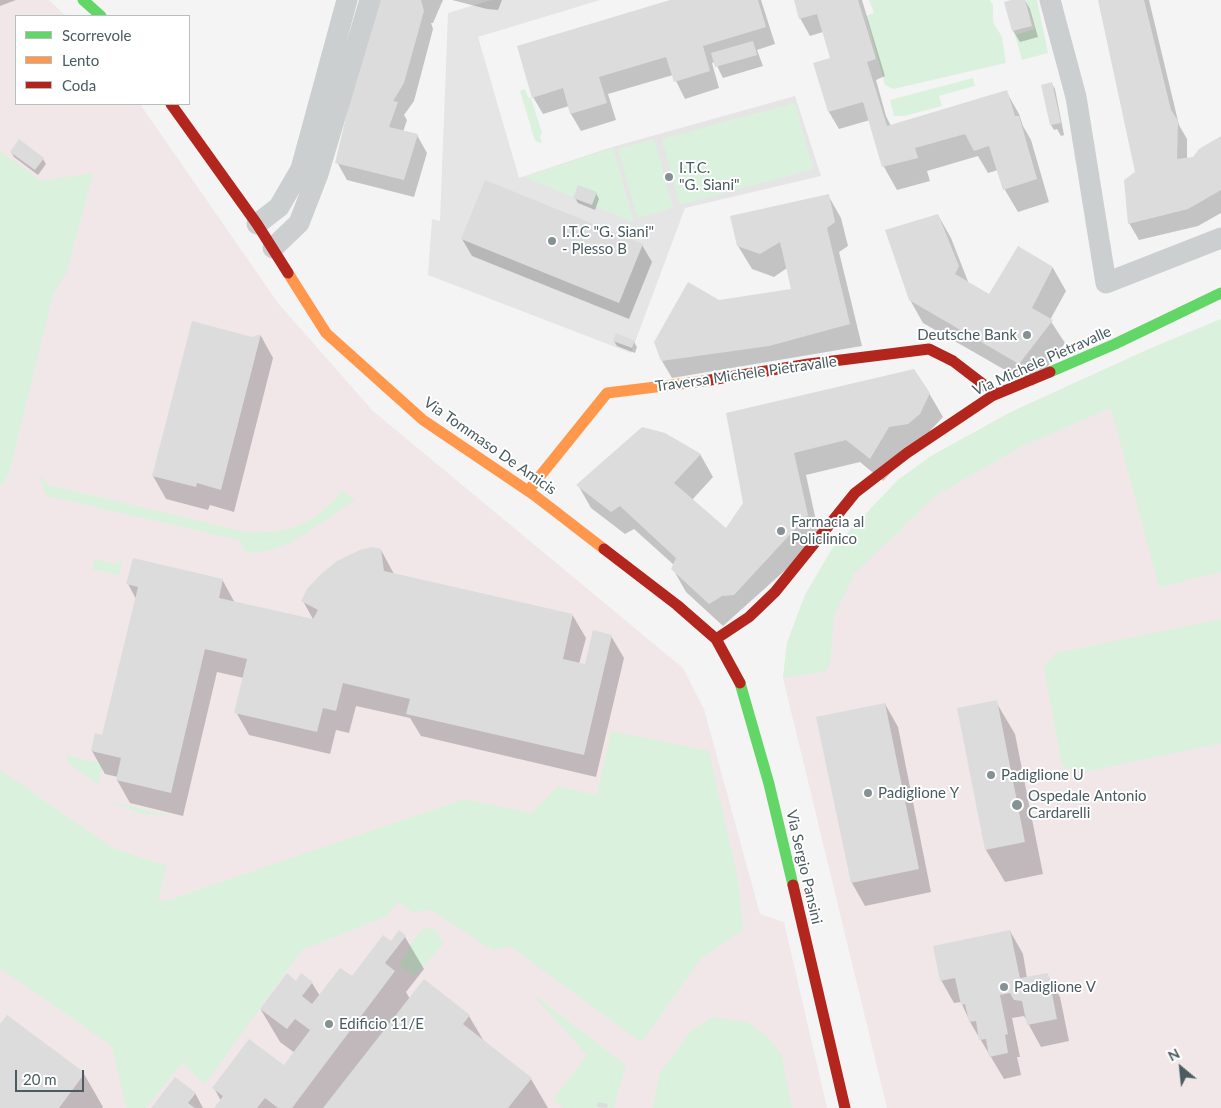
<!DOCTYPE html>
<style>
body{margin:0}
#map{position:relative;width:1221px;height:1108px;overflow:hidden;background:#f4f4f4;font-family:Lato,sans-serif}
canvas{display:block}
.legend{position:absolute;left:15px;top:15px;width:175px;height:90px;box-sizing:border-box;background:#fff;border:1px solid #b7bebf;margin:0;padding:6px 9px;list-style:none;font-size:15px;color:#4b5c60}
.legend li{display:flex;align-items:center;gap:10px;height:25px}
.legend b{width:25px;border:1px solid #b7bebf}
.north{position:absolute;left:1156px;top:1043px;width:50px;height:50px;-webkit-text-stroke:4px #fff;paint-order:stroke;rotate:332deg;font-size:14px;font-weight:700;line-height:20px;text-align:center;color:#4b5c60}
.north::after{content:'';display:block;margin:auto;width:18px;height:22px;background:#4b5c60;clip-path:polygon(50% 0,100% 100%,50% 72%,0 100%)}
.scale{position:absolute;left:15px;top:1070px;width:69px;height:22px;box-sizing:border-box;border:2px solid #4b5c60;border-top:0;padding-left:6px;font-size:15px;line-height:18px;white-space:nowrap;color:#4b5c60;-webkit-text-stroke:4px #fff;paint-order:stroke}
</style>
<div id="map">
<canvas width="1221" height="1108"></canvas>
<ul class="legend">
<li><b style="height:6px;background:#63d668"></b>Scorrevole</li>
<li><b style="height:6px;background:#ff974d"></b>Lento</li>
<li><b style="height:6px;background:#b3261e"></b>Coda</li>
</ul>
<div class="north">N</div>
<div class="scale">20 m</div>
</div>
<script>
const c = document.querySelector('canvas').getContext('2d');
c.lineJoin = 'round';
function fillPath(path, color) {
  c.fillStyle = color;
  c.fill(path, 'evenodd');
}
function trace(path, color, width, dash) {
  c.strokeStyle = color;
  c.lineWidth = width;
  c.lineCap = dash ? 'butt' : 'round';
  c.setLineDash(dash || []);
  c.stroke(path);
}
function label(font, color, halo, rows, align = 'center') {
  c.font = font + ' Lato,sans-serif';
  c.lineWidth = 4;
  c.setLineDash([]);
  c.textBaseline = 'middle';
  c.strokeStyle = halo;
  c.fillStyle = color;
  for (const [text, x, y, turn = 0] of rows) {
    c.save();
    c.translate(x, y);
    c.rotate((+turn || 0) * Math.PI / 180);
    c.textAlign = isNaN(turn) ? turn : align;
    if (halo) c.strokeText(text, 0, 0);
    c.fillText(text, 0, 0);
    c.restore();
  }
}
const education = new Path2D(`
 M491,0H600L478,37L519,178L609,148L795,96L821,176L685,208L631,353L428,275L432,219L440,221L448,13Z`);
const medical = new Path2D(`
 M0,0H49L66,16H16V104H140L278,303L373,411L683,668L704,709L760,914L784,922L827,1108H0Z
 M1221,319V1108H887L783,678L787,643L805,595L832,549L898,480L931,456L1011,412L1149,349Z`);
const green = new Path2D(`
 M869,0H990L993,6V22L1002,37L1006,63L893,89L885,85L866,16L874,13Z
 M1026,0H1037L1048,53L1022,60L1015,35L1035,29Z
 M973,78L975,86L939,96L942,106L904,116H894L890,100Z
 M525,89L528,97L531,98L542,133L540,136L542,143L535,141L520,91Z
 M795,103L813,169L680,205L662,139Z
 M654,139L673,208L638,218L618,149Z
 M613,148L634,222L524,177Z
 M0,151L41,181L93,173L67,272L53,294L9,474L0,487Z
 M1221,319V572L1159,587L1111,408L1020,447L935,496L854,574L834,616L830,664L825,672L783,678L787,643L805,595L832,549L898,480L931,456L1011,412L1149,349Z
 M39,476L49,485L245,532C285,536 318,523 342,490L355,500L292,542L271,550L246,553L239,540L47,496Z
 M95,559L113,564L122,561L119,575L92,569Z
 M1221,619V743L1080,773L1062,766L1044,667L1056,653Z
 M611,731L709,751L738,880L743,930L700,959L644,1039L638,1040L510,946L494,951L431,910L412,912L398,902L385,917L302,950L205,1084L182,1063L146,1108H126L112,1046L0,968V770L111,847L167,866L158,898L163,902L464,799L532,813L558,786L597,795Z
 M66,755L103,764L98,784L69,764Z
 M108,801L171,816L142,814Z
 M424,928L436,930L443,944L414,976L399,965L410,949L408,948Z
 M531,993L626,1065L614,1108H564L553,1100L587,1055Z
 M714,1017L747,1022L767,1036L782,1056L792,1108H653L659,1075L691,1030Z`);
const shadow = new Path2D(`
 M0,0H16L0,6Z
 M381,0H443L433,23H431L433,29L414,101L404,115L407,120L403,132L417,135L427,153L414,197L347,180L337,162Z
 M452,0H502L498,10L487,9Z
 M674,0H761L775,44L757,50L763,66L723,78L715,62L712,63L719,88L685,99L673,75L608,94L616,120L581,131L571,114L569,106L543,114L533,97Z
 M795,0H862L885,76L876,80L886,116L891,126L1006,91L1019,114L1023,126L1031,140L1049,202L1018,212L1005,190L998,170L988,173L978,156L927,171L930,181L897,190L884,167L870,120L839,129L829,112L814,64L832,59L823,32L810,36L800,18Z
 M1016,0H1025L1030,9L1038,37L1020,42L1013,31Z
 M1100,0H1149L1179,125L1187,139V159L1194,158L1221,138V213L1198,226L1139,240L1129,223L1136,173Z
 M1052,84L1055,89L1064,135L1061,136L1057,129L1054,130L1051,125Z
 M11,152L43,159L46,164L38,175L14,157Z
 M596,193L599,199L595,210L578,203L575,198Z
 M828,195L841,218L848,246L839,252L862,346L672,378L662,361L719,301L792,290L787,268L774,277L752,269L738,246Z
 M938,215L951,238L969,284L989,296L1018,248L1053,268L1066,291L1050,320L1065,343L1033,386L923,323L910,300Z
 M462,239L642,245L652,262L629,319L472,256Z
 M261,336L273,358L234,512L210,505L208,510L166,499L153,476L252,338Z
 M614,341L634,342L637,347L635,353L617,346Z
 M929,393L943,417L883,481L860,462L806,475L820,539L723,626L686,592L673,569L674,565L634,529L625,534L591,508L578,485L700,454L713,477L692,500L726,530L744,504L727,414Z
 M381,550L394,574L573,616L586,638L579,664L586,666L611,636L624,658L596,777L421,736L410,718L356,706L349,733L336,730L330,754L249,735L236,712L244,678L217,672L183,816L130,803L117,780L118,777L105,774L92,751L103,736L136,599L128,584L223,581L235,603L314,621L303,601Z
 M996,702L1015,734L1043,874L1005,882L986,850Z
 M885,704L898,727L931,892L865,906L852,883L818,718Z
 M1010,931L1023,954L1027,978L1047,974L1060,997L1069,1041L1041,1047L1024,1016L1012,1018L1020,1057H1017L1021,1075L1004,1079L970,1022L961,1002L954,1003L941,980Z
 M405,937L424,969L406,992L410,999L424,981L469,1016L485,1043L531,1079L548,1108H215L221,1101L214,1088L284,1067L295,1053L280,1042L261,1010L296,982L302,975L312,983L320,996L352,978L391,943Z
 M0,1026L84,1074L103,1107L102,1108H0Z
 M195,1093L203,1108H153Z`);
const building = new Path2D(`
 M380,0H421L424,11L404,83L393,101L398,102L389,127L418,134L404,180L335,163L353,88Z
 M670,0H758L766,27L703,46L710,71L674,82L666,57L599,77L607,103L570,114L563,88L532,98L517,46Z
 M794,0H858L876,59L867,62L887,126L1007,90L1015,116H1019L1037,179L1003,190L989,146L974,151L965,134L915,148L918,158L882,167L863,102L828,112L813,63L830,58L817,14L799,19Z
 M1011,0H1025L1032,26L1012,31L1004,2Z
 M1098,0H1144L1171,110L1178,121L1177,159L1193,157L1199,149L1221,136V190L1188,209L1128,224L1124,180L1135,172Z
 M753,41L757,55L715,67L711,53Z
 M1052,82L1061,123L1050,125L1041,85Z
 M19,139L44,158L35,170L10,152Z
 M485,180L643,244L619,303L461,239Z
 M578,185L597,192L592,205L573,198Z
 M829,194L835,222L827,228L850,324L769,346L661,361L654,342L688,282L719,300L791,289L780,242L760,254L737,246L730,216Z
 M938,214L959,266L955,274L989,294L1018,246L1053,267L1032,308L1053,320L1019,364L909,300L885,230Z
 M192,321L252,337L261,334L221,490L197,483L196,487L152,476Z
 M616,333L635,341L632,348L613,341Z
 M914,369L930,393L920,414L908,424L889,427L870,459L846,440L794,453L808,515L734,595L722,596L709,604L671,569L676,558L620,506L611,512L576,485L642,427L665,433L701,454L674,483L726,528L743,503L726,413Z
 M372,547L381,549L384,571L573,614L563,659L585,664L593,630L612,635L584,755L406,714L410,699L343,683L336,711L323,708L317,732L234,713L247,659L205,649L171,793L116,780L121,758L91,751L95,733L102,735L138,587L126,584L133,558L223,579L219,598L313,619L318,610L301,601L307,589L320,575L337,561L360,550Z
 M997,700L1025,842L985,850L957,708Z
 M885,703L919,869L851,883L816,717Z
 M399,930L406,936L385,963L395,971L292,1108H278L265,1098L257,1108H214L223,1096L212,1088L249,1039L284,1065L310,1030L295,1019L287,1029L260,1009L287,973L296,981L301,973L313,982L302,996L312,1004L340,968L352,976L383,935L391,941Z
 M1010,930L1020,978L1048,973L1057,1019L1027,1025L1022,1001L1014,1000L1010,993L1000,995L1008,1034L1005,1035L1008,1053L989,1057L986,1039L979,1040L976,1021L969,1022L965,1004L961,1005L955,978L940,981L933,946Z
 M424,979L470,1015L463,1024L532,1078L508,1108H323Z
 M7,1015L85,1073L59,1108H0V1024Z
 M175,1077L196,1093L188,1103L195,1108H151Z
 M598,1102L608,1104L607,1108L597,1107Z`);
const street = new Path2D(`
 M1050,0L1076,97L1106,283L1221,238
 M257,224L279,207L301,169L347,0
 M273,248L299,223L318,174L370,0`);
const fast = new Path2D(`
 M83,0L101,16
 M1050,372L1115,344L1221,293
 M740,683L769,784L793,885`);
const slow = new Path2D(`
 M288,273L326,333L423,420L534,495L604,549
 M528,491L607,393L704,381`);
const jam = new Path2D(`
 M171,104L257,224L288,273
 M704,381L809,364L929,349L953,361L996,394
 M604,549L677,605L716,639L740,683
 M716,639L749,617L775,592L855,493L907,453L992,396L1050,372
 M793,885L845,1108`);
const markers = [
 [669,177,5,"#869194"],
 [552,241,5,"#869194"],
 [1027,335,5,"#869194"],
 [781,531,5,"#869194"],
 [991,775,5,"#869194"],
 [868,793,5,"#869194"],
 [1017,805,6,"#869194"],
 [1004,987,5,"#869194"],
 [329,1024,5,"#869194"]
];
const poiNames = [
 ["I.T.C.",679,168],
 ["\"G. Siani\"",679,185],
 ["I.T.C \"G. Siani\"",562,232],
 ["- Plesso B",562,249],
 ["Deutsche Bank",1017,335,"right"],
 ["Farmacia al",791,522],
 ["Policlinico",791,539],
 ["Padiglione U",1001,775],
 ["Padiglione Y",878,793],
 ["Ospedale Antonio",1028,796],
 ["Cardarelli",1028,813],
 ["Padiglione V",1014,987],
 ["Edificio 11/E",339,1024]
];
const streetNames = [
 ["Via Michele Pietravalle",1042,361,-24],
 ["Traversa Michele Pietravalle",746,374,-8],
 ["Via Tommaso De Amicis",490,446,35],
 ["Via Sergio Pansini",804,867,77]
];
fillPath(education, '#e6e5e6');
fillPath(medical, '#f1e7e9');
fillPath(green, '#daf1dd');
fillPath(shadow, '#0003');
fillPath(building, '#dcdcdd');
trace(street, '#cbcfcf', 21);
trace(fast, '#63d668', 11);
trace(slow, '#ff974d', 11);
trace(jam, '#b3261e', 11);
for (const [x, y, r, color] of markers) {
  const dot = new Path2D();
  dot.arc(x, y, r, 0, 2 * Math.PI);
  c.fillStyle = color;
  c.fill(dot);
  trace(dot, '#fff', 2);
}
label('15px', '#4b5c60', '#fff', poiNames, 'left');
label('15px', '#4b5c60', '#fff', streetNames);
</script>
